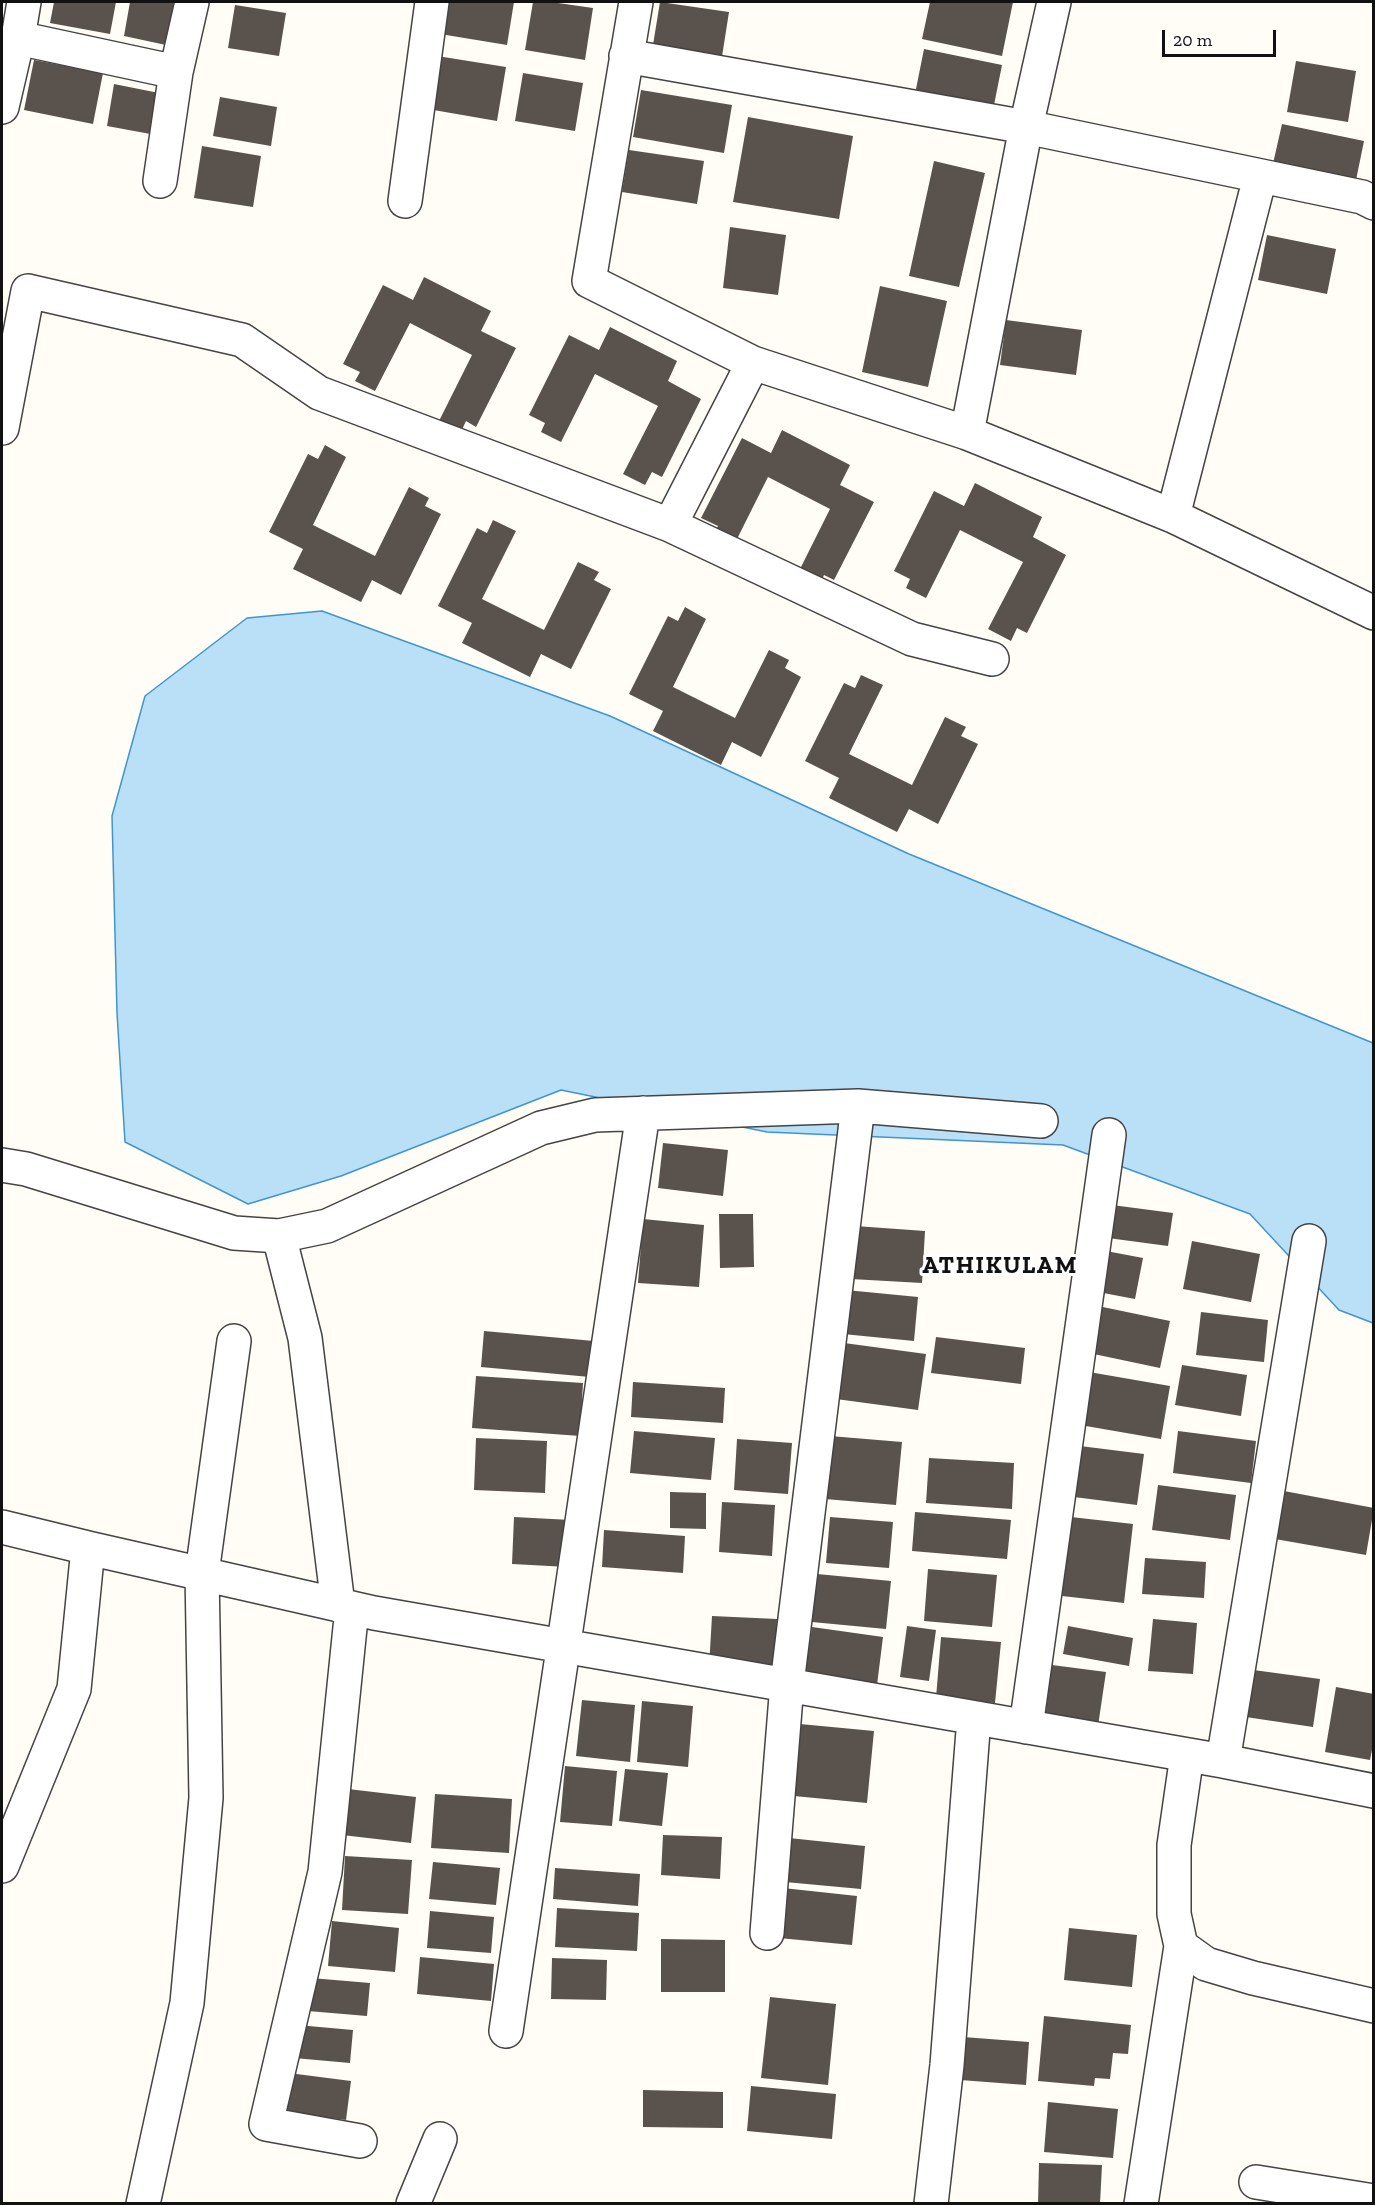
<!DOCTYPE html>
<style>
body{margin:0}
#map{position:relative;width:1375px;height:2205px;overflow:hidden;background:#fffdf5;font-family:"Zilla Slab",serif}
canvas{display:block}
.frame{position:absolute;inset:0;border:3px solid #111;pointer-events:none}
.scale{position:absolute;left:1162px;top:30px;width:114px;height:27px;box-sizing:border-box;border:3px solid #111;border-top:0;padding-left:8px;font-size:18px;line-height:21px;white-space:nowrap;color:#111;-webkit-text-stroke:4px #fff;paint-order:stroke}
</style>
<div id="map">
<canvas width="1375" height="2205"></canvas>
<div class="frame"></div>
<div class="scale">20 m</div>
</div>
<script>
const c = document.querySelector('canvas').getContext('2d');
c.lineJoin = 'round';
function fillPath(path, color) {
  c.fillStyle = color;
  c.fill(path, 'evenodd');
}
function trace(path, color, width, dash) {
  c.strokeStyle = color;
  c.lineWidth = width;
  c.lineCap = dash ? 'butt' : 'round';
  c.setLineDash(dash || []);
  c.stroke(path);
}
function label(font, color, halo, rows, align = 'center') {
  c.font = font + ' "Zilla Slab",serif';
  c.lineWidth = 6;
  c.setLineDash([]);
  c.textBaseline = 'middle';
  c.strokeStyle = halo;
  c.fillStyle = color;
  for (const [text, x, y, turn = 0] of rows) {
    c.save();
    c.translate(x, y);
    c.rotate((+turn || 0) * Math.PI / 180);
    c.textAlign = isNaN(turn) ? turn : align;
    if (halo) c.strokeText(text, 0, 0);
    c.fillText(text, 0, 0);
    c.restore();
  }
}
const water = new Path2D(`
 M322,611L610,716L909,854L1373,1043V1323L1339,1310L1250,1214L1063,1145L767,1132L561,1090L341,1176L248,1204L125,1142L117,1013L112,816L145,696L247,618Z`);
const building = new Path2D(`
 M54,2H116L110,34L50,23Z
 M130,2H174L166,45L124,36Z
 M440,2H514L507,45L434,33Z
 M533,2H551L593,8L585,60L525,50Z
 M660,2L729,12L721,63L652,51Z
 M930,2H1013L1002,56L922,39Z
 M235,5L286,13L279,56L228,48Z
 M924,49L1002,65L993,110L915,94Z
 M431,55L506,67L497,121L422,108Z
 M34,60L103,73L93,124L24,110Z
 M1296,61L1356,71L1348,122L1287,112Z
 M523,73L583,83L575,131L515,121Z
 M114,84L164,94L156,135L107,126Z
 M641,90L732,105L724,153L633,137Z
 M220,97L277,107L271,146L213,136Z
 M748,117L853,136L839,219L733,202Z
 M1282,124L1364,141L1355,185L1272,168Z
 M202,146L261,156L253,207L194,198Z
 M629,150L704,161L697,204L622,192Z
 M934,161L985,173L959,287L909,276Z
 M730,227L786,235L778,295L723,288Z
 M1267,235L1336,249L1327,294L1258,280Z
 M424,277L491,311L481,331L516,348L476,427L466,421L460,434L438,423L472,355L410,323L375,391L355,381L360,372L343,364L383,285L413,300Z
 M880,286L947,301L928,387L862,372Z
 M1006,320L1082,330L1076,375L1000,365Z
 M610,327L677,361L668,381L701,399L662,477L652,472L645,485L623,474L658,406L595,374L561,442L541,432L545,423L529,415L569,335L599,350Z
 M782,430L850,465L840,485L874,502L834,580L824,575L818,588L796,577L830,509L768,477L734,545L713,535L718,526L701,518L742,438L771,453Z
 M325,445L346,457L313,525L375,556L409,487L429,498L425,506L441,514L401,595L372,580L361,602L293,569L303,549L269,532L308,454L318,459Z
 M975,483L1042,517L1033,537L1066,555L1027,633L1017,628L1011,641L988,629L1023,562L960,530L926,598L906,588L910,579L894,571L934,491L964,506Z
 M493,520L516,531L482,599L544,630L578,562L599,572L594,580L611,589L571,669L541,654L530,677L462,643L472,623L438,606L477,528L487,533Z
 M685,607L706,619L673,687L735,718L769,650L789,660L785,668L801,677L761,757L732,742L721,765L653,731L663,711L629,694L668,616L678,621Z
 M861,675L883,685L849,754L912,785L945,717L966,727L961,736L978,744L938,824L909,809L897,832L829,798L839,778L805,761L844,683L855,688Z
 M663,1143L728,1150L723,1196L658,1188Z
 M1112,1205L1173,1213L1168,1246L1108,1238Z
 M719,1214H753L754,1267L720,1268Z
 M643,1219L704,1225L699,1287L638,1283Z
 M855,1226L925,1231L922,1283L851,1279Z
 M1192,1241L1260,1254L1251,1302L1183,1289Z
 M1106,1251L1143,1258L1135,1299L1098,1292Z
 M846,1290L918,1297L914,1341L843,1334Z
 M1098,1306L1170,1321L1160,1368L1089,1353Z
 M1201,1312L1268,1320L1264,1362L1196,1355Z
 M484,1331L594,1341L590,1377L481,1367Z
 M936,1337L1025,1348L1021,1384L931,1373Z
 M844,1343L926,1354L918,1410L836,1399Z
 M1182,1365L1247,1375L1241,1416L1175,1405Z
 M1089,1372L1170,1386L1161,1439L1080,1425Z
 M476,1376L583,1383L580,1436L472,1428Z
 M633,1382L725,1388L723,1423L631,1417Z
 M634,1431L715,1438L711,1480L630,1473Z
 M1178,1431L1256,1441L1251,1483L1173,1473Z
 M830,1436L902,1442L896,1505L825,1499Z
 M476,1438L547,1441L545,1493L474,1490Z
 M737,1439L792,1443L788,1494L734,1490Z
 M1080,1446L1144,1454L1137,1505L1074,1497Z
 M929,1458L1014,1463L1012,1509L926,1503Z
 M1158,1485L1236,1495L1230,1540L1152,1530Z
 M1284,1491L1374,1508L1366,1555L1275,1539Z
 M670,1492L706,1493V1529L670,1528Z
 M722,1502L775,1505L772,1556L719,1552Z
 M915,1512L1011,1520L1007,1559L912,1551Z
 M514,1517L571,1520L568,1567L512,1564Z
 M830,1517L893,1522L889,1568L826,1563Z
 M1071,1517L1133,1524L1124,1603L1062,1596Z
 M604,1530L685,1536L683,1573L602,1567Z
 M1145,1558L1206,1562L1204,1598L1142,1594Z
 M928,1569L997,1575L992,1627L924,1621Z
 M817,1574L891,1581L886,1629L812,1622Z
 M712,1616L777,1619L775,1669L709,1667Z
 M1153,1619L1197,1623L1193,1674L1148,1671Z
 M907,1626L936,1630L929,1681L900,1677Z
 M1068,1626L1133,1638L1129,1666L1063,1654Z
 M812,1627L883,1637L877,1685L805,1676Z
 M941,1637L1001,1642L995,1703L936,1698Z
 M1052,1665L1106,1672L1098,1726L1045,1719Z
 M1246,1669L1320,1679L1313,1727L1239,1716Z
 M1336,1687L1374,1694V1740L1370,1760L1325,1752Z
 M582,1700L635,1705L630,1762L576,1756Z
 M642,1701L693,1706L688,1767L637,1762Z
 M800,1724L874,1731L867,1803L794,1796Z
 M565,1766L617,1771L612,1826L560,1822Z
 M625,1769L668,1773L662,1826L619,1821Z
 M348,1789L416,1797L411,1843L342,1835Z
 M435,1794L512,1799L509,1853L431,1848Z
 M663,1835L722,1837L720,1879L661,1875Z
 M789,1838L865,1846L861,1889L785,1882Z
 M345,1856L412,1860L408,1914L342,1910Z
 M433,1862L500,1868L496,1905L429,1899Z
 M555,1868L640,1874L638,1906L553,1899Z
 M783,1888L857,1896L852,1945L779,1938Z
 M557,1908L639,1913L637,1951L555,1947Z
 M430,1911L494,1917L491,1953L427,1948Z
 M332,1921L399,1928L395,1972L328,1966Z
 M1069,1928L1137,1935L1132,1987L1064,1980Z
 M661,1939L725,1940V1992H661Z
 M420,1957L494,1964L491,2001L417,1994Z
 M552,1958L607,1960L606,2000L551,1999Z
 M311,1978L370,1983L367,2016L308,2011Z
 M770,1997L836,2004L828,2085L761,2078Z
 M1044,2016L1131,2025L1128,2054L1113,2053L1110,2079L1095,2078L1094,2086L1038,2081Z
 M297,2025L353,2030L350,2063L294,2058Z
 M963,2037L1029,2042L1026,2085L960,2080Z
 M281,2072L351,2081L346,2120L276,2111Z
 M751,2086L836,2094L832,2139L747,2131Z
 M643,2090L723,2092V2128L643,2127Z
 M1048,2102L1118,2109L1113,2158L1044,2152Z
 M1039,2163L1102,2165L1100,2204H1038Z`);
const minor = new Path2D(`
 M636,2L589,281L753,363
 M18,38L176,72
 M626,56L1026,127L1054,2
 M2,107L18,38L24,2
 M160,181L176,72L192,2
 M405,201L432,2
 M2,428L28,291L242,340L319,393L670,525L753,363L967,433L1026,127L1362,197L1374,203
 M967,433L1173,516L1374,613
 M1173,516L1260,177
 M670,525L912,639L992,659
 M2,1165L26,1169L234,1233L279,1236L327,1226L541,1128L595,1115L858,1106L1041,1121
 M279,1236L305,1338L338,1605
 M2,1527L88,1548
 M352,1608L325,1872L266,2124L360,2141
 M1026,1727L1109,1135
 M1187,1755L1174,1845V1914L1181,1946L1206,1964L1253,1978L1374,2006
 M1223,1761L1309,1241
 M2,1866L74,1689L88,1548L374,1613L1223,1761L1374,1791
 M767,1933L787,1684L858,1106
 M506,2031L643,1113
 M1256,2182L1374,2201
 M143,2204L187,2003L206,1798L202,1573L234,1341
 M413,2204L440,2139
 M931,2204L947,2065L974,1718
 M1141,2204L1181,1946`);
const districtNames = [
 ["ATHIKULAM",1000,1266]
];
fillPath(water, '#b9e0f7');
trace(water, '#3f96cf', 1.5);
fillPath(building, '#5a524d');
trace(minor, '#444', 36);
trace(minor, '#fff', 33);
c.letterSpacing = '1.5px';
label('bold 24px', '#111', '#fff', districtNames);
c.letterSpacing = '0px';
</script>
